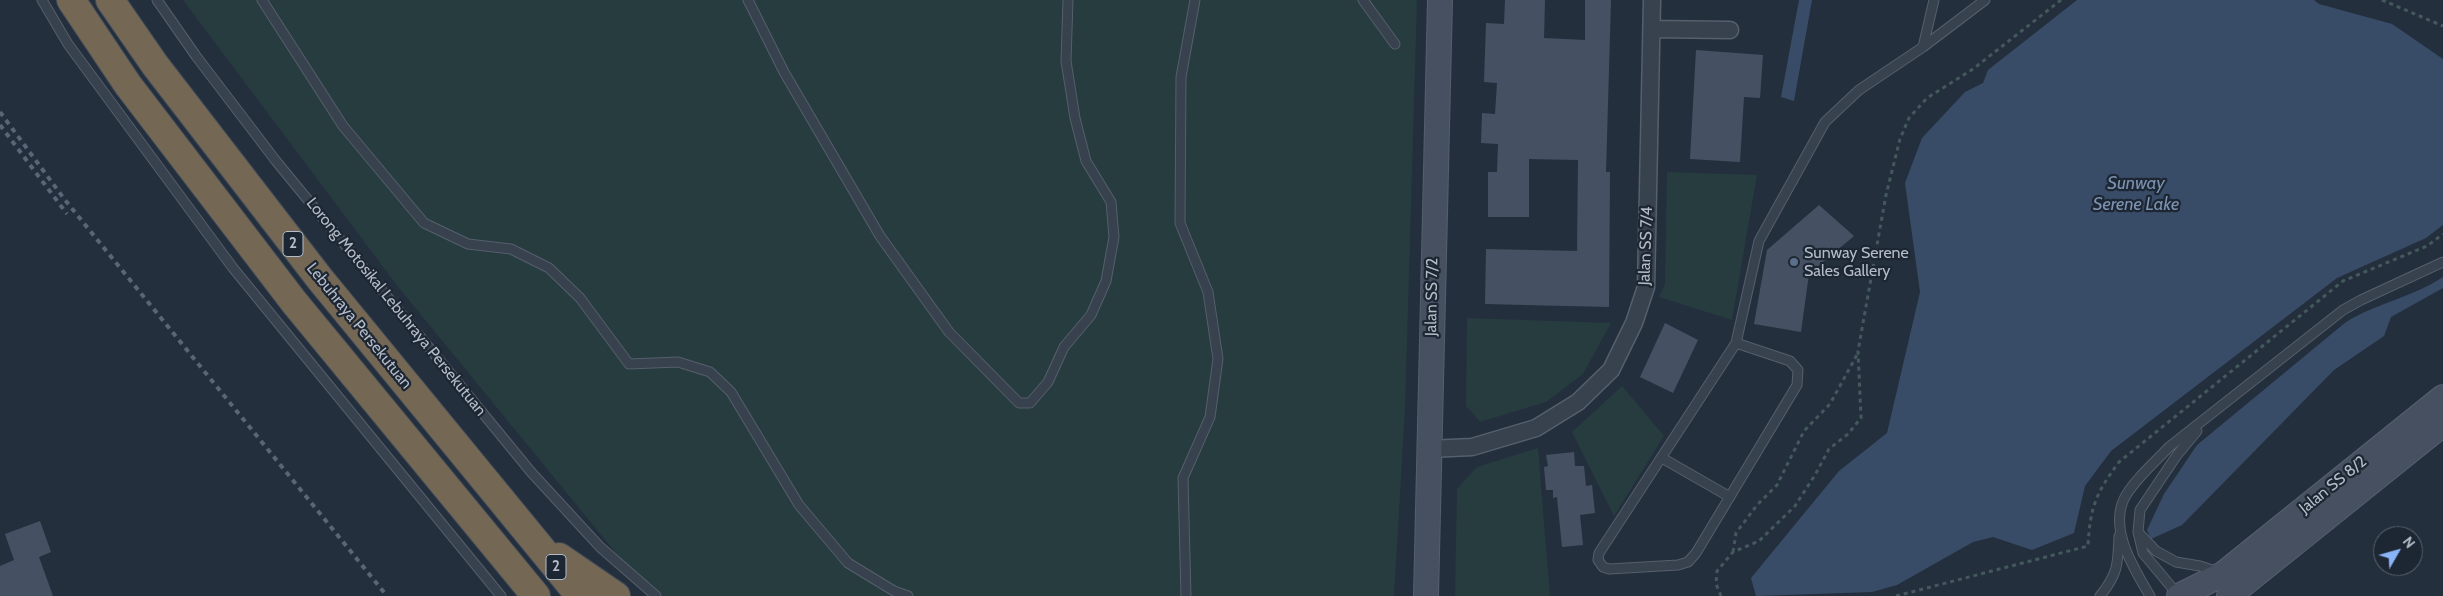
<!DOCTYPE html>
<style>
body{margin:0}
#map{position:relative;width:2443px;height:596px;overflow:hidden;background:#242f3e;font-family:Cabin,sans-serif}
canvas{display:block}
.north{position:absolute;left:2373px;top:526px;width:50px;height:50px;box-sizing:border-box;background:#1d2633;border:1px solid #59626f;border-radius:50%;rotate:52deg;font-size:14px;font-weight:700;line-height:20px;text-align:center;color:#b4bcc9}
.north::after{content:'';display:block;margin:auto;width:18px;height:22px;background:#8ab4f8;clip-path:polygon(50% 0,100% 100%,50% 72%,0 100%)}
</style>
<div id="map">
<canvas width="2443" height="596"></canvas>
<div class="north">N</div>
</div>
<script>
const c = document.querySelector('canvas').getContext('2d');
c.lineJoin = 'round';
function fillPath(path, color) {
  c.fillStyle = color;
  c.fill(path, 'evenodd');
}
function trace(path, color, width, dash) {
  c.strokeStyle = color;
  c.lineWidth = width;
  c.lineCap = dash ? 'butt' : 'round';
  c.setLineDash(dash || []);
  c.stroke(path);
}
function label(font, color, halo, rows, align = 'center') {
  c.font = font + ' Cabin,sans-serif';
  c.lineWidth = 4.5;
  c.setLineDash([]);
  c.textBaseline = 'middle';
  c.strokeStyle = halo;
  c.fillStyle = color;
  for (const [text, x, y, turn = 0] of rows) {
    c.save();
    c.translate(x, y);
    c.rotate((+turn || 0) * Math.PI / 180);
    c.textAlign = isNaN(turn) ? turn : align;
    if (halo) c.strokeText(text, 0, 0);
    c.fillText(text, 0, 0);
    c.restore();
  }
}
const green = new Path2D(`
 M183,0H1417L1405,409L1394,596H651L399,288Z
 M1667,172L1757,175L1732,320L1659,297L1665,284Z
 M1467,318L1611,323L1583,374L1546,402L1480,422L1466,406Z
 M1622,386L1664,436L1614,516L1572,432Z
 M1538,448L1550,596H1455L1457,489L1477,467Z`);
const water = new Path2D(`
 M1799,0H1812L1794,101L1781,97Z
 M2077,0H2314L2319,4L2392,24L2443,59V225L2426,238L2337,278L2111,451L2085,486L2074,533L2032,550L1993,537L1973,542L1897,585L1872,592L1756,596L1751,578L1839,471L1887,433L1920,292L1905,183L1922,138L1965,92L1983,83L1988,70Z
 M2443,277V288L2391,317L2384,336L2334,370L2182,525L2151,539L2147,530L2164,494L2197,445L2346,322C2377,303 2413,297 2443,277Z`);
const building = new Path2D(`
 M1505,0H1545L1544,38L1585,40V0H1611L1606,172H1610L1609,307L1485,304L1486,249L1577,251L1578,160L1529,159V217H1488V172H1497L1498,144L1481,143L1482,113L1495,114L1497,83L1484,82L1486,23L1504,24Z
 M1696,50L1763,55L1760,98L1744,97L1740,162L1690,159Z
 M1819,205L1854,236L1809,274L1801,332L1754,324L1767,250Z
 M1665,323L1698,340L1673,393L1640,377Z
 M1574,452L1575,466H1584L1586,486L1592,485L1595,513L1580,515L1583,545L1562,547L1557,497L1553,498V490H1546L1544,467L1548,466L1546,455Z
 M40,521L51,552L39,557L53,596H0V566L14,560L5,534Z`);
const path = new Path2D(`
 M2382,0L2443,26
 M1733,552L1736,533L1757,505L1777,485L1804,431L1830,404L1858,353
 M1721,596L1716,584L1717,571L1733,552L1759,541L1795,506L1815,475L1829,449L1848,434L1861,418L1858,351L1886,195L1900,139L1909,118L1927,98L1973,69L2061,0
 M1896,596L2088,546C2090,507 2096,493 2119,462L2343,281L2427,246L2443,234`);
const lane = new Path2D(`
 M42,0L68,44L233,268L501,596
 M157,0L196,56L276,161L531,472L600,547L656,596
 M262,0L343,126L424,223L468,244L511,249L549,268L580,298L629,364L678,362L710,372L731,392L799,505L848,563L894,591L908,596
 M748,0L784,72L880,236L949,332L1019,403H1030L1048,382L1064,347L1091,315L1106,281L1114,237L1111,202L1086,161L1075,118L1066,61L1068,0
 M1363,0L1395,44
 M1923,47L1934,0
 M1736,343L1790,361L1798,370L1797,385L1696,553L1688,562L1678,565L1609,569L1603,567L1598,560L1599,553L1736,343L1759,241L1825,122L1859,90L1923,47L1985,0
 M1662,458L1730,497
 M2138,532L2156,551L2176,562L2200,566L2218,572
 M1186,596L1183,478L1210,417L1218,359L1208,292L1180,223L1181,77L1195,0
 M2100,596C2118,574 2118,564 2119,536
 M2150,596C2135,570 2109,531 2124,499C2132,482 2156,461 2169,447L2343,310L2361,300L2443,262
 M2179,596L2143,553L2138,532L2140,510L2177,455L2197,431`);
const street = new Path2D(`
 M1652,29L1730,30
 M1429,449L1472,447L1536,428L1578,402L1611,370L1634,323L1646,287L1652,0`);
const secondary = new Path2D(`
 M1426,596L1440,0
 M2179,596L2223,574L2443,397
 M2229,596L2443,424`);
const highway = new Path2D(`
 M71,0L128,85L294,302L536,596
 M110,0L155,65L320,279L580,596
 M559,557L616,596`);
const rail = new Path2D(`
 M0,112L65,200L387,596
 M0,125L67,214`);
const markers = [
 [1794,262,5,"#5c6f8a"]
];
const shields = [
 [293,244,20],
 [556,567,20]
];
const shieldNames = [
 ["2",293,244],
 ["2",556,567]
];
const streetNames = [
 ["Jalan SS 7/4",1646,246,-88],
 ["Jalan SS 7/2",1432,297,-89],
 ["Lorong Motosikal Lebuhraya Persekutuan",396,307,51],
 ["Lebuhraya Persekutuan",359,326,51],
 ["Jalan SS 8/2",2333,485,-39]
];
const poiNames = [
 ["Sunway Serene",1804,253],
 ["Sales Gallery",1804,271]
];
const waterNames = [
 ["Sunway",2136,184],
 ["Serene Lake",2136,205]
];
fillPath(green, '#263c3f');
fillPath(water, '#394c67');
fillPath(building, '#455162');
trace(lane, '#565f6c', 11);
trace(street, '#565f6c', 19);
trace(secondary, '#565f6c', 26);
trace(highway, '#434c59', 30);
trace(path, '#44595c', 3, [4, 4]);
trace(lane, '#38414e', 9);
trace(street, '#38414e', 16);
trace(secondary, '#465061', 24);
trace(highway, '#746855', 28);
trace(rail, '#5a6575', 4, [5, 5]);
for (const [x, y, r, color] of markers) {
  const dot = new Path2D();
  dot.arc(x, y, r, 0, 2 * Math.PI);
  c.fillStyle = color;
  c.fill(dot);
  trace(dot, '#1d2633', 2);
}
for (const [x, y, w] of shields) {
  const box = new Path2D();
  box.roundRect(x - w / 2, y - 12.5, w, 25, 4);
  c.fillStyle = '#1d2633';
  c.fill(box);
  trace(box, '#b4bcc9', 1);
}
label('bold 15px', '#b4bcc9', null, shieldNames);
label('16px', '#b4bcc9', '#1d2633', streetNames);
label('16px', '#b4bcc9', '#1d2633', poiNames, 'left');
label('italic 18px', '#7c92b1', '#1d2633', waterNames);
</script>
